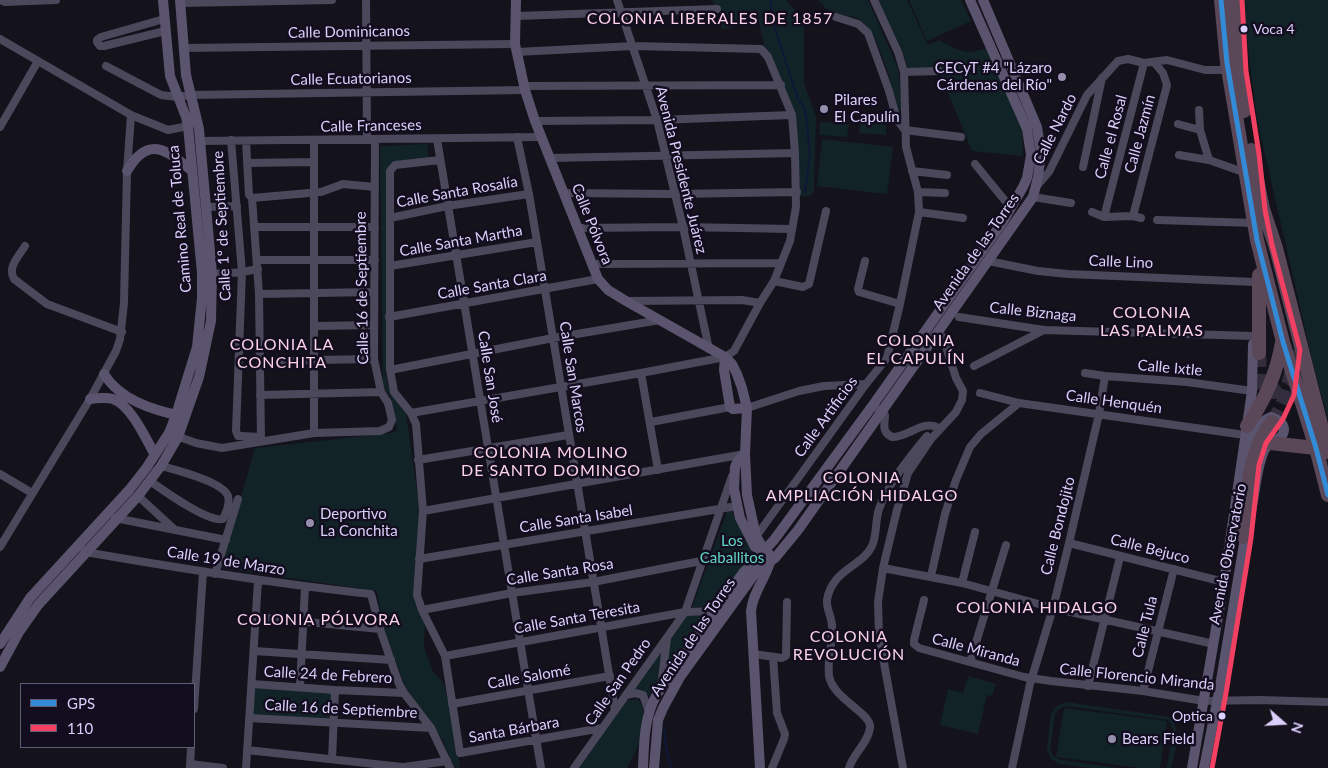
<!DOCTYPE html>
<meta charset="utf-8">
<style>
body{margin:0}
#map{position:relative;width:1328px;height:768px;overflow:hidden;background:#14121b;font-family:Lato,sans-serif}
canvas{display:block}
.legend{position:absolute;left:20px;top:683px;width:175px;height:65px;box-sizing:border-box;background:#130e1f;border:1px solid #635c77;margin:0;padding:6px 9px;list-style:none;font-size:15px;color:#dbd0fb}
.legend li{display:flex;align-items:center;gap:10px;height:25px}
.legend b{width:25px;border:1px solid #635c77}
.north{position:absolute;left:1258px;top:698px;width:50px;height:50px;-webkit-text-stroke:4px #130e1f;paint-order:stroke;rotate:109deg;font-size:14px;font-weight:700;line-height:20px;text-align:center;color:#dbd0fb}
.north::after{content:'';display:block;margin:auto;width:18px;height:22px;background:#dbd0fb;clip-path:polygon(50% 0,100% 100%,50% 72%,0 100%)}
</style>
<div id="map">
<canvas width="1328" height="768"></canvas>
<ul class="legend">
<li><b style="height:6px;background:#338bd7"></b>GPS</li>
<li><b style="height:6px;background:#f24062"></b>110</li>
</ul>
<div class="north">N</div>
</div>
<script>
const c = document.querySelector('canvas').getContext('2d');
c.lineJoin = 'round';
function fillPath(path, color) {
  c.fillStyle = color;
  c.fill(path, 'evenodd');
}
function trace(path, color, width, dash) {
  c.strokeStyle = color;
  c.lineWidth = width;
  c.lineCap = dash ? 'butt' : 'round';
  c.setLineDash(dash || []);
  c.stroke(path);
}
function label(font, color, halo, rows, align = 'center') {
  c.font = font + ' Lato,sans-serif';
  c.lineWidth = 5;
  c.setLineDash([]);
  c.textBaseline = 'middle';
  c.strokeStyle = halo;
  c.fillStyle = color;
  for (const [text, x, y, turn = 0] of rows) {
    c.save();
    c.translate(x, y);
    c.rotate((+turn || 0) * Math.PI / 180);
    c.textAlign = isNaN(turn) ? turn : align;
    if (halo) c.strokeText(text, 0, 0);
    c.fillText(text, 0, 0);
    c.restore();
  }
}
const green = new Path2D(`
 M712,0H786L804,20V83L816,117L814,190L812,195L799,197L794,114L764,45L759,22C744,21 733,29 722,29L721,13L716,11Z
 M818,0H868L898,68L902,110L899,111C892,89 879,30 859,19C851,15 841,16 833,13C827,11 822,4 818,0Z
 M877,0H907L928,45L939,40C960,50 965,57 988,47L1022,127L1023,156L972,151L939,71H909L899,43Z
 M909,0H961L971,21L927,41Z
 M1242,0H1328V420L1313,363L1257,120Z
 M860,121L886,123V135L859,133Z
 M820,122L849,124L847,137L819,135Z
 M822,139L893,147L887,194L817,186Z
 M427,144L429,159L390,164L387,302L389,374L384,369L389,389L406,412L420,514L413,593L425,623L424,647L433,672L443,682L449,702L460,768H456L451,762L443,741L406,690L383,626L377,591L221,568L255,448L391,433L397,431L391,398L383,386L380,146Z
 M732,511L753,554L712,606L692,607L727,512Z
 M684,615L703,616L704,618L648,697L643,690L634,689Z
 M968,676L996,684L992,696L987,695L978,734L940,725L948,689L963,693Z
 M252,686L331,693L329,720L251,715Z
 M638,699C654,719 637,749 627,768H579L619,708L628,700Z
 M1066,702L1170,717C1182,728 1175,753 1171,768H1167L1173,729L1168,720L1067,706L1059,709L1055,714L1050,750L1053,756L1061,760L1118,768H1089L1060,764L1051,759L1047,750L1051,713L1057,706Z
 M1064,708L1167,721L1160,768H1140L1056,757Z`);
const stream = new Path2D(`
 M770,0L773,22L793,84L798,99L804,108L806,116L810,154L805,192
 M664,727L665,741L671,768`);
const highwayTunnel = new Path2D(`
 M1259,353L1260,380L1265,390C1276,395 1283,390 1289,382
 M1272,422C1287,401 1292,376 1293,350`);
const street = new Path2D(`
 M0,0L5,2L56,0
 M366,0L367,139
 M617,0L657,120L683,227L709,349
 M181,3L332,0
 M516,16L717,9
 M836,17L858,24L868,33L889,91L897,120L905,130L961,137
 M164,19L101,37L97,40V42L100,46H104L165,31
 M0,39L131,115L168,130L188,126
 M183,48L515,44
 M106,66L161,95L177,97L190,95L525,90
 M904,72L939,71
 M524,86L781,85
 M1199,110L1200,130L1209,160
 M535,121L657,120L792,115
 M1178,124L1200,130
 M0,127L38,61
 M517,137L529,194L615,710
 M437,139L541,768
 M231,140L242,272L236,431L238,436H241L261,437
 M200,141L542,137
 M246,141L249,195L252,198L259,294L261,440
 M1179,155L1209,160L1246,173
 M550,158L795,153
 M440,160L395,165L390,171V370L394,392L411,413L416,424L423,511L417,595L422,610L445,656L460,753L602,728
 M247,163L314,162
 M975,164L1011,208
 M1083,167L1102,78
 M912,171L947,175
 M1036,187L1049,172L1087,95L1118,61L1128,59L1144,63L1167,60L1205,70H1228
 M918,192L945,193
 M564,193L674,194L797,192
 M1033,197L1071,203
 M252,198L321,192L343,184L375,187
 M207,207L237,206
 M919,212L963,218
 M1092,212L1104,217L1133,216L1141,218
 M1133,216L1167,85L1163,73L1154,62
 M1104,217L1144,63
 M390,218L447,206L529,194
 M1157,220L1254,223
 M254,227H375
 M579,228L683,227L792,229
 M25,246C19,256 7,267 14,279L47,304L122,332
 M257,260H375
 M865,261L858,289L859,292L900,304
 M988,261L1038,271L1068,274L1255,282
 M592,264L781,263
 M390,266L537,242
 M212,274L242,272L258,269
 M774,281L803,287L809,284L826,211
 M259,294L374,292
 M626,301L742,300L760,303
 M389,317L598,279
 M959,317L1044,330L1254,336
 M315,326L374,325
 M260,363L314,360L374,359
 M974,366L1044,330
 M390,370L553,338L660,320
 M641,373L658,470
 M1085,373L1105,376L1187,382L1252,391
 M980,393L1019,403L1245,435
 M260,395L381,392
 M747,408L799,391L824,386L866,384
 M878,409L885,415C885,424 881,432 892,437C909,437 923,419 939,428
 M411,413L641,373L725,357L734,351L760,303L774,281L790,241L796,207L795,153L792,115L768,57L761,49L633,46L517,52
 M651,422L730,407
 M314,433V140
 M174,435L196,443L222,448L314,433L380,431L389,427L392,420L388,403L381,392L374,359L375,140
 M418,460L568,435
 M0,474L32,493
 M150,481C163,490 208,523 223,519C226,513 230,503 228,496C223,482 176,470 161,466
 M138,496L174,529
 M423,511L745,454
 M115,518L226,540
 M755,538L866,384L887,358L900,304L919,212L918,192L906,147L904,72L898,52L874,0
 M1069,543L1224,582
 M0,547L90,399L116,351L120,339L124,303L127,171L131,115
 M84,550L91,553C184,569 277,584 371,594L380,629L399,684L404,693L431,728L450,768
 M419,559L737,506
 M883,568L962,583L1053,608L1214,644
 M215,574L238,499
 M931,576L945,514L956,480L970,447L981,434L1019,403
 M962,583L975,532
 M924,600L914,640V644L919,648L1024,677L1051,681L1143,691L1204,701L1259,700L1328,702
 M422,610L512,593L593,582L701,561
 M256,617L380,629
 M254,651L391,660
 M753,654L782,658L786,656L787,602
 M445,656L685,612L715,611
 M970,662L1006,545
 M252,684L335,690L404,693
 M1088,686L1120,557
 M300,687L305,587
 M661,687L667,638
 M1143,691L1174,569
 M626,695L635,693L643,695L649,712
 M452,704L610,676
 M194,709L203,572
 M249,718L431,728
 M247,750L402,767
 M332,759L335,690
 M190,764L223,768
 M190,767L191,747
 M246,768L258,581
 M397,768L447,761
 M574,768L685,612L732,476
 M772,768L784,739L785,734L777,713L773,657
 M849,768C853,754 868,743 870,728C872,713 833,699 829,676C827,659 833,643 832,626C832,617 826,609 827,600C828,593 832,585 836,580C846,567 865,561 872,546C877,535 875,521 879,509C889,482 909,458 927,436
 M903,768L879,635L878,602L883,568L897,510L908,473L931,439L956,412L962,400L963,391L956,378L943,337
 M1012,768L1030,684L1053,608L1069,543L1099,414L1105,376`);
const secondary = new Path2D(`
 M516,0L515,44L525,90L535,121L598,279L608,290L626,301L725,357L732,364L737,374L742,388L747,408L745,454L747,495L756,536L764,550L769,554
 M127,171C148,135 166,149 192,171
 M725,357L724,370L730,407L733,409L747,408
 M104,374C120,400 153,410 181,416
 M90,399C97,398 106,397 113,399C131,405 146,439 155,455
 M745,454L737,462L735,467L734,489L740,518L755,547
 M1246,454C1252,440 1256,422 1271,417C1277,419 1284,423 1284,430C1283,441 1269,441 1265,449C1257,463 1255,494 1251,511
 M0,644L30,598L130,489L147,467L169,433L176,415L197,347L202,298V273L188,126L186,117L170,76L163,0
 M0,667L19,632L38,605L138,496L161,466L178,437L199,377L211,321L212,274L199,129L186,75L180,0
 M643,768C644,742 644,717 657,694L743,573L774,540L873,405L1004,220L1023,187L1027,178L1031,155L1027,129L970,0
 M654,768L658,720L663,708L680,677L756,572L775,558L798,530L1033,197L1038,177L1041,152L1037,127L983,0
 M760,768L751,611C753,592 765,580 770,562
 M1192,768L1224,582L1252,391L1253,344
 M1204,768L1219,692L1246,532`);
const highway = new Path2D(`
 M1221,0L1227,63L1257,240L1283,342L1316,448L1328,495
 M1234,0L1239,72L1244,111
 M1251,150L1263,209L1276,248L1328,452
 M1259,353V275
 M1247,426C1265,400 1277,373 1282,342
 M1270,443L1316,448
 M1244,537C1246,498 1247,453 1272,422`);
const bus1 = new Path2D(`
 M1221,0L1227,63L1257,240L1283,342L1316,448L1328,495`);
const bus2 = new Path2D(`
 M1212,768L1226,693L1251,538L1259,465L1266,443L1283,419L1294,395L1300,350L1272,245L1265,210L1259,154L1246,71L1242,0`);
const markers = [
 [1244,29,4.5,"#dbd0fb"],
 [1062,77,5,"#958ead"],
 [824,109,5,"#958ead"],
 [310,523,5,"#958ead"],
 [1222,716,4.5,"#dbd0fb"],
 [1112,739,5,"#958ead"]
];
const busNames = [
 ["Voca 4",1253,29],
 ["Optica",1213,716,"right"]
];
const streetNames = [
 ["Calle Dominicanos",349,32,-1],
 ["Calle Ecuatorianos",351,79,-1],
 ["Calle Franceses",371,126,-1],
 ["Calle Nardo",1055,129,-63],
 ["Calle Jazmín",1140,134,-75],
 ["Calle el Rosal",1111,137,-75],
 ["Avenida Presidente Juárez",681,170,76],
 ["Calle Santa Rosalía",457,192,-10],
 ["Camino Real de Toluca",180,219,-95],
 ["Calle Pólvora",592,224,68],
 ["Calle 1º de Septiembre",222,226,-93],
 ["Calle Santa Martha",461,241,-10],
 ["Avenida de las Torres",976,252,-55],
 ["Calle Lino",1121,262,2],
 ["Calle Santa Clara",492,285,-10],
 ["Calle 16 de Septiembre",362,288,-91],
 ["Calle Biznaga",1033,312,6],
 ["Calle Ixtle",1170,368,5],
 ["Calle San José",490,377,81],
 ["Calle San Marcos",573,377,81],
 ["Calle Henquén",1114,402,8],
 ["Calle Artificios",826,417,-54],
 ["Calle Santa Isabel",576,519,-9],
 ["Calle Bondojito",1058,526,-76],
 ["Calle Bejuco",1150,549,14],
 ["Avenida Observatorio",1228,554,-79],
 ["Calle 19 de Marzo",226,561,9],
 ["Calle Santa Rosa",560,572,-9],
 ["Calle Santa Teresita",577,618,-10],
 ["Calle Tula",1145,627,-76],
 ["Avenida de las Torres",693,637,-56],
 ["Calle Miranda",976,650,15],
 ["Calle 24 de Febrero",328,675,3],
 ["Calle Salomé",529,677,-10],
 ["Calle Florencio Miranda",1137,677,6],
 ["Calle San Pedro",618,682,-55],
 ["Calle 16 de Septiembre",341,709,3],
 ["Santa Bárbara",514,730,-10]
];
const poiNames = [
 ["CECyT #4 \"Lázaro",1052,68,"right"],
 ["Cárdenas del Río\"",1052,85,"right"],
 ["Pilares",834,100],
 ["El Capulín",834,117],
 ["Deportivo",320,514],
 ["La Conchita",320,531],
 ["Bears Field",1122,739]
];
const parkNames = [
 ["Los",732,541],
 ["Caballitos",732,558]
];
const neighbourhoodNames = [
 ["COLONIA LIBERALES DE 1857",710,19],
 ["COLONIA",1152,313],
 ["LAS PALMAS",1152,331],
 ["COLONIA",916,341],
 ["EL CAPULÍN",916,359],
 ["COLONIA LA",282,345],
 ["CONCHITA",282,363],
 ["COLONIA MOLINO",551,453],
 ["DE SANTO DOMINGO",551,471],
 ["COLONIA",862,478],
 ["AMPLIACIÓN HIDALGO",862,496],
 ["COLONIA HIDALGO",1037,608],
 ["COLONIA PÓLVORA",319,620],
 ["COLONIA",849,637],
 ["REVOLUCIÓN",849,655]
];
fillPath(green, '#122327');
trace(stream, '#0e1737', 2);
trace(highwayTunnel, '#322e3d', 14, [14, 7]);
trace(street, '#4b485c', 8);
trace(secondary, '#5a546e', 10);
trace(highway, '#5a4859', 14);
trace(bus1, '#338bd7', 5);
trace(bus2, '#f24062', 5);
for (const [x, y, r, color] of markers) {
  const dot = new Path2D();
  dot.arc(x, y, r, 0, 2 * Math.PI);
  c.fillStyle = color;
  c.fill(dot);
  trace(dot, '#130e1f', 2);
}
label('14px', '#dbd0fb', '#130e1f', busNames, 'left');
label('15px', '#dbd0fb', '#130e1f', streetNames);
label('15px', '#dbd0fb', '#130e1f', poiNames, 'left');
label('15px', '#62d5c8', '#130e1f', parkNames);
c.letterSpacing = '1px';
label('16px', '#fcd2e7', '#130e1f', neighbourhoodNames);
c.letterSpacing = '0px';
</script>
